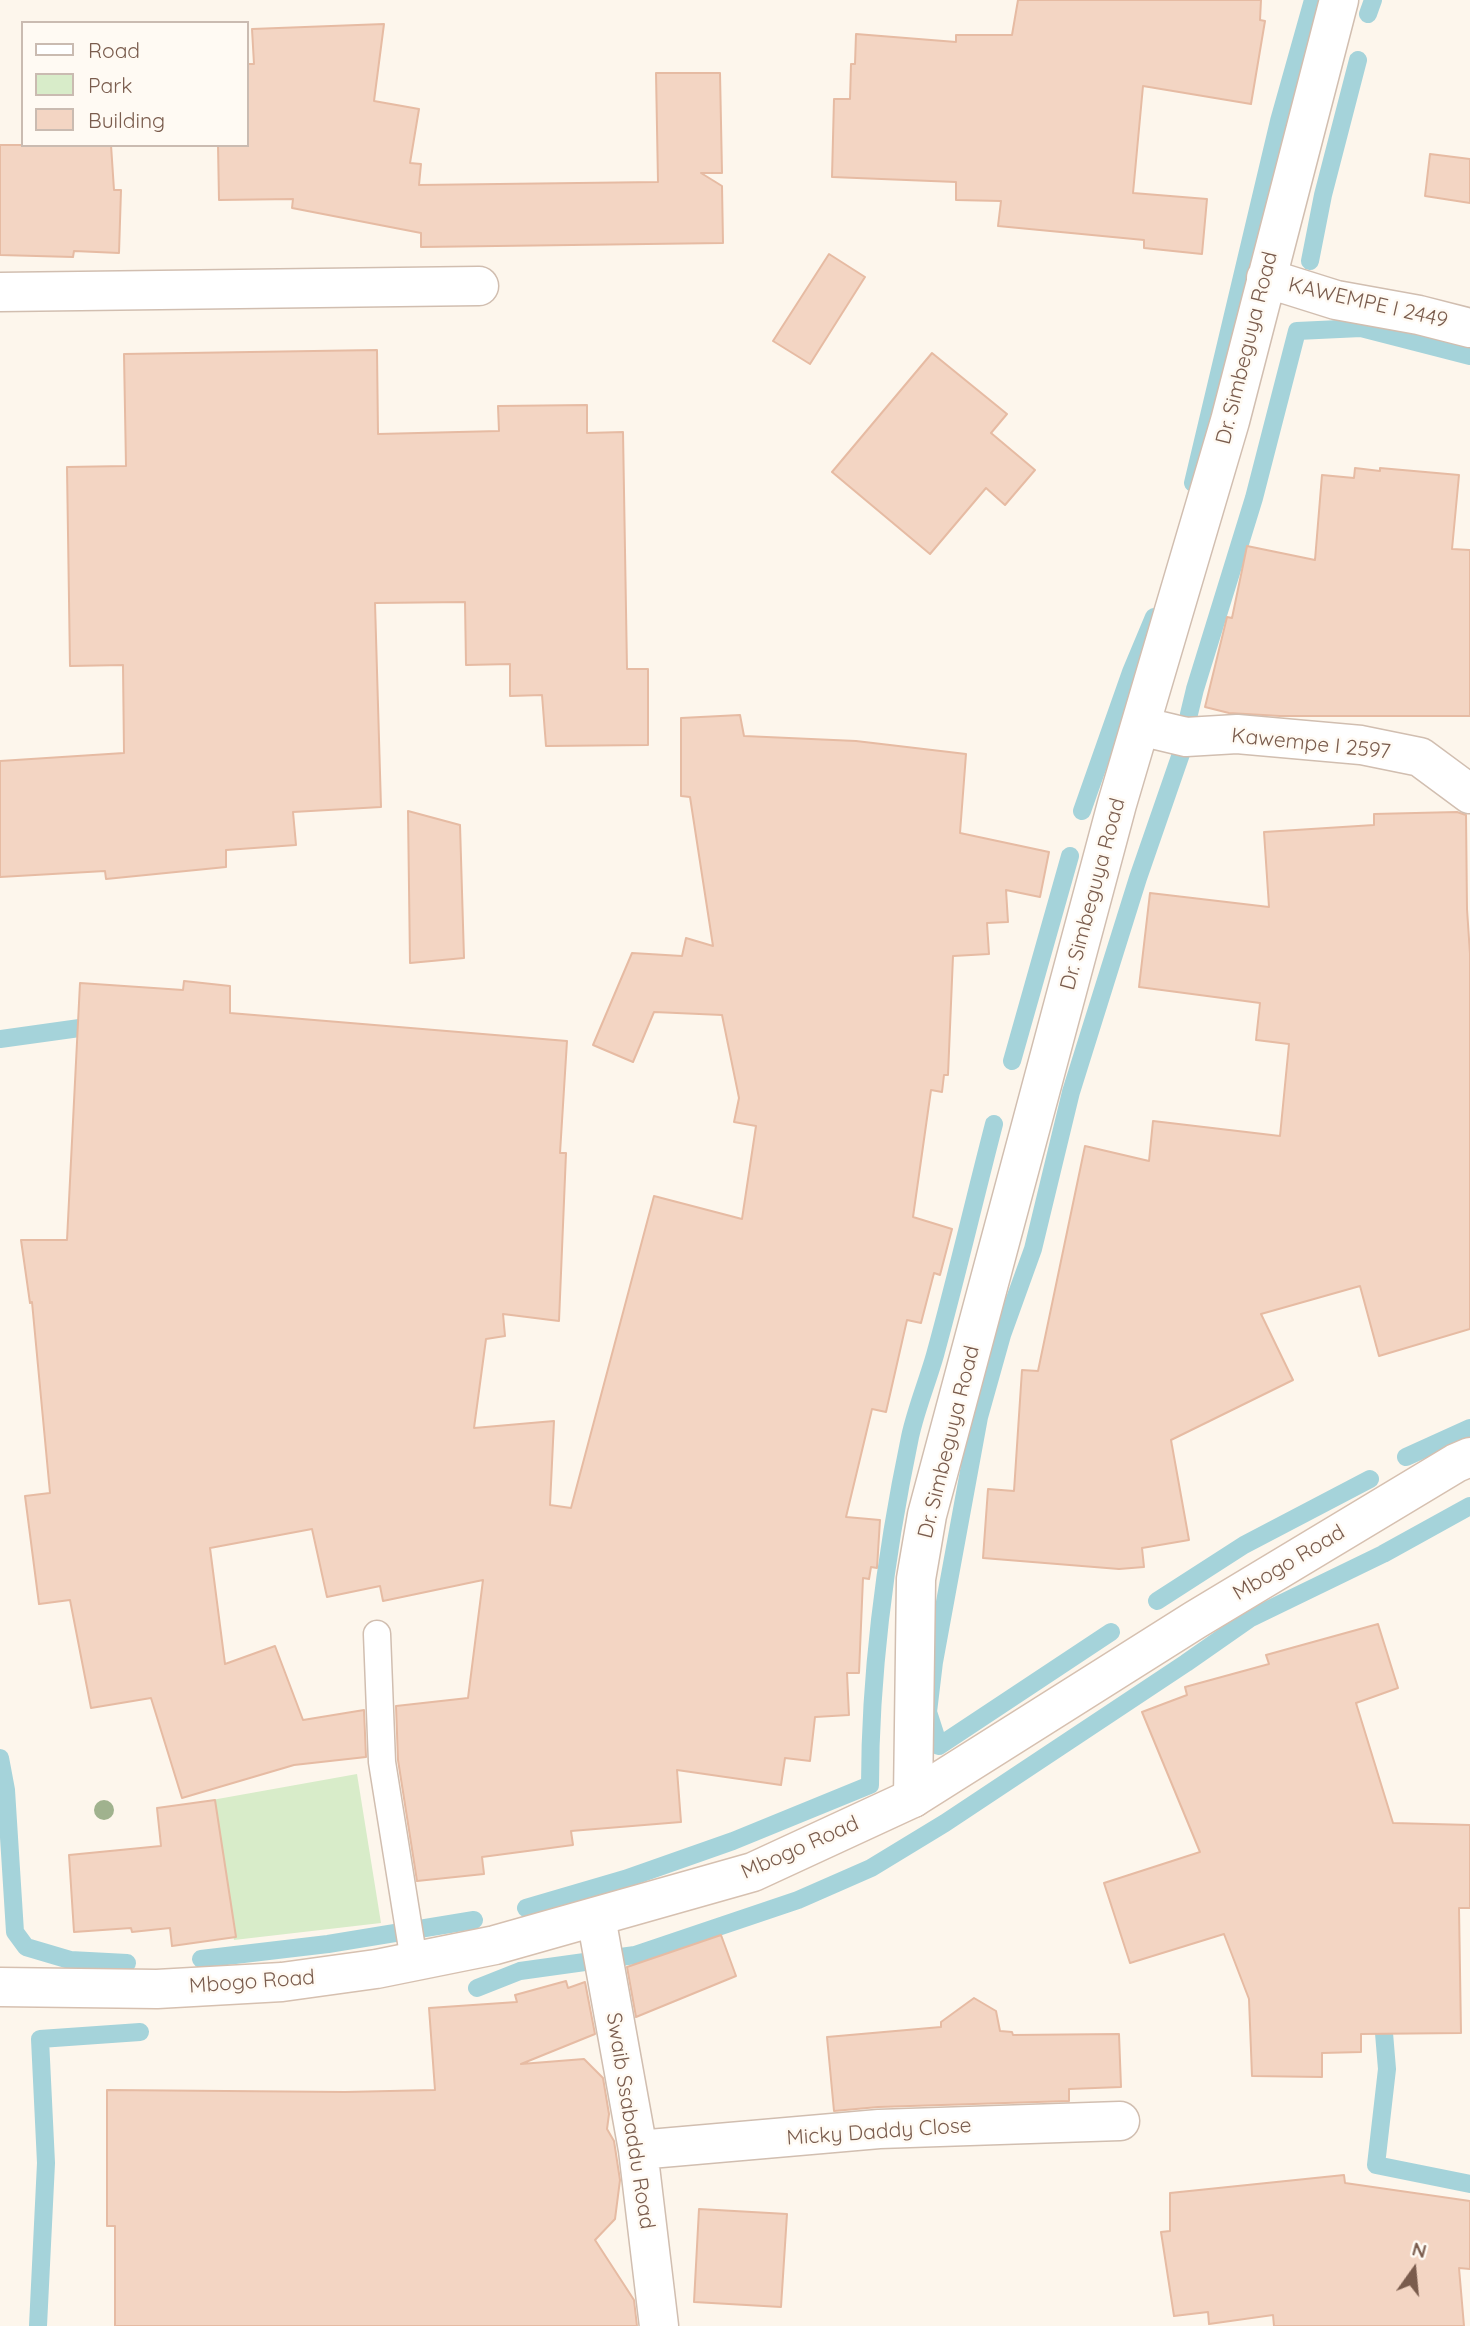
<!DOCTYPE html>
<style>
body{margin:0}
#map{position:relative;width:1470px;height:2326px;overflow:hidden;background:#fdf6ec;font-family:Quicksand,sans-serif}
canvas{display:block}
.legend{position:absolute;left:21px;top:21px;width:228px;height:126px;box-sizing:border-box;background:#fffaf3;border:2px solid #cabbb1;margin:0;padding:9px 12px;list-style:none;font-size:21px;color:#7a5c4d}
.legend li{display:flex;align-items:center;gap:14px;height:35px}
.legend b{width:35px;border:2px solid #cabbb1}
.north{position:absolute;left:1379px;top:2235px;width:70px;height:70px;-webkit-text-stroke:5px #fffaf3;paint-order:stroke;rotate:15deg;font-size:19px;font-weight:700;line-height:28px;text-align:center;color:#7a5c4d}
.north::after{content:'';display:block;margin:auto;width:24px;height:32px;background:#7a5c4d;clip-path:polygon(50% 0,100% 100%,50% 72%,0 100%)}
</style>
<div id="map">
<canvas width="1470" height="2326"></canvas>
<ul class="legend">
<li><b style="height:9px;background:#fff"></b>Road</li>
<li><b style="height:19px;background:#d8ecc9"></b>Park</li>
<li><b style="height:19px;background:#f3d5c3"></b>Building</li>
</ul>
<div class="north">N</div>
</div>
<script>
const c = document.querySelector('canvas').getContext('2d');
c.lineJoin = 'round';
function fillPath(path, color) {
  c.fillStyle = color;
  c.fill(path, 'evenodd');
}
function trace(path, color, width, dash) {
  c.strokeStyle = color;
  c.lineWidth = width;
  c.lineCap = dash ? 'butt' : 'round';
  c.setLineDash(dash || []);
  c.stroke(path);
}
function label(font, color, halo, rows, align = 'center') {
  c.font = font + ' Quicksand,sans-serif';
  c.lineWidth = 5;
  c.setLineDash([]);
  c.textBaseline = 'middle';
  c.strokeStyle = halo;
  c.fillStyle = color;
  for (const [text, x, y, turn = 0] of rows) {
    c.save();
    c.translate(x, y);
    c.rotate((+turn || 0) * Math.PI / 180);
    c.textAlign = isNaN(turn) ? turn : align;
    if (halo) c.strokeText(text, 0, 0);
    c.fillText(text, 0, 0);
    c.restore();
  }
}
const green = new Path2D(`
 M357,1774L381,1923L234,1940L212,1800Z`);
const stream = new Path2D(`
 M1368,14L1373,0
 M1310,261L1323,195L1358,60
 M1193,483L1279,121L1313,0
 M1189,714L1195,689L1254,498L1297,331L1361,328L1470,356
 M1082,811L1131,672L1154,617
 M0,1039L101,1025
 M1012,1061L1070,856
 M1406,1457L1470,1428
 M1157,1601L1244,1545L1370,1479
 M1111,1632L939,1746L928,1712L934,1662L979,1417L1002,1335L1033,1249L1071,1092L1138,878L1182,751
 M0,1758L6,1790L15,1932L26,1947L70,1960L127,1963
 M526,1908L625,1879L733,1841L870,1785C870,1667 886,1552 910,1437C916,1409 927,1383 935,1355C956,1279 974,1201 994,1124
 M201,1959L328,1944L474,1920
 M477,1988L520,1971L635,1955L798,1900L871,1868L945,1823L1186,1663L1249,1619L1383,1554L1470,1506
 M1382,2009L1387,2069L1376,2165L1470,2184
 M38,2326L46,2163L40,2039L140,2032`);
const building = new Path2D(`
 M1018,0H1261L1260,20L1265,21L1251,104L1143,86L1133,193L1207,199L1202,254L1144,248V240L998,226L1001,201L956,200V182L832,177L834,99H850L851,64H855L856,34L956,42V35H1012Z
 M384,24L374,101L419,109L410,163L421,164L419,185L658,182L656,73H720L722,173H701L722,186L723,243L421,247V233L292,208L293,199L219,200L218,145H247V64H254L252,29Z
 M0,145H111L114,190H121L119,253L74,251L73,257L0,255Z
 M1430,154L1470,159V203L1425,196Z
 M829,254L865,277L810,364L773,341Z
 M377,350L378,434L499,431L498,406L587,405V433L623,432L627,669H648V745L546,746L542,695L510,696V664L466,665L465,602L375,603L381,807L293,812L296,845L226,850V867L106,879L105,871L0,877V761L124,753L123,665L70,666L67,467L126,466L124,354Z
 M932,353L1007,414L991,433L1035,470L1005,505L986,488L930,554L832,472Z
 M1355,468L1380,471V468L1459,475L1452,549L1470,550V716H1280L1229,713L1205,707L1227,617L1232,618L1247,546L1315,560L1322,475L1354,478Z
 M740,715L744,736L856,741L966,754L960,833L1049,852L1040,897L1006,890L1008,922L987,923L989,954L953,956L948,1075H944L942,1092L931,1090L913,1217L952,1229L940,1275L934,1273L921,1323L907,1320L886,1412L872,1409L846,1517L880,1520L877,1568L871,1567L869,1579L863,1578L859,1673H847L849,1715L815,1717L810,1761L785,1758L781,1785L677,1770L681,1822L571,1831L573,1845L482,1857L484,1874L417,1881L398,1760L396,1706L468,1698L483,1580L383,1601L380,1586L327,1597L312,1529L210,1548L225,1664L275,1646L303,1720L364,1710L366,1757L294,1765L182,1798L151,1698L91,1708L70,1600L39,1604L25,1496L50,1493L32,1302L30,1303L21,1240H67L80,983L183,990L184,981L230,986V1013L567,1041L560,1153H566L559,1321L503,1314L505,1336L486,1339L474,1428L554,1421L550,1505L571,1508L654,1196L742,1219L756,1126L734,1122L739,1098L722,1015L654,1012L633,1062L593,1045L632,953L682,956L686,938L713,946L690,797L681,796V718Z
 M408,811L460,825L464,958L410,963Z
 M1457,812L1466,815L1467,909L1470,954V1329L1379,1356L1360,1286L1261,1314L1293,1380L1171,1440L1189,1540L1142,1548L1144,1567L1119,1569L983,1558L988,1489L1014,1491L1022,1370L1038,1371L1085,1146L1149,1161L1153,1121L1280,1136L1289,1044L1256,1040L1260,1003L1139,987L1150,893L1269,907L1264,832L1374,825V814Z
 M1378,1624L1398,1688L1356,1703L1393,1823L1470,1825V1908H1459L1461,2033L1361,2034V2052L1322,2053V2077L1252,2076L1249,1999L1224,1934L1130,1963L1104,1883L1200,1852L1142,1712L1187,1695L1185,1687L1269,1664L1266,1655Z
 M215,1800L236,1937L172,1946L170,1928L132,1932L131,1928L74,1932L69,1855L161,1846L157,1808Z
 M721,1935L736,1976L636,2017L627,1967Z
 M566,1981L568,1988L585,1982L595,2034L521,2064L584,2059L603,2078L609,2114L607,2129L614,2141L620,2180L615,2219L595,2240L634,2300L637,2326H115V2226H107V2090L345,2092L435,2090L429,2008L517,2002L515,1995Z
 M974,1998L996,2011L1000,2031L1012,2032L1013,2035L1119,2034L1121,2087L1069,2089V2101L878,2107L834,2111L827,2037L941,2027V2022Z
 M1344,2175L1345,2183L1470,2201V2269L1459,2268L1464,2326H1274L1273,2315L1209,2324L1208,2312L1174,2316L1161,2232L1170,2231V2193Z
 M699,2209L787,2214L781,2307L694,2302Z`);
const lane = new Path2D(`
 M377,1634L382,1762L414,1961`);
const street = new Path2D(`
 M1266,278L1336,300L1419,315L1470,328
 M0,292L479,286
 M1140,726L1186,737L1237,734L1361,745L1420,757L1470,794
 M913,1798L916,1579L927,1515L1117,804L1230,421L1339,0
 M596,1917L638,2150L659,2326
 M638,2150L879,2129L1120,2121`);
const secondary = new Path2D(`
 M0,1987L157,1989L282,1982L376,1969L495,1945L753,1872L913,1798L1195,1620L1456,1463L1470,1457`);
const trees = [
 [104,1810]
];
const streetNames = [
 ["KAWEMPE I 2449",1368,303,13],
 ["Dr. Simbeguya Road",1247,348,-76],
 ["Kawempe I 2597",1311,744,6],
 ["Dr. Simbeguya Road",1093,894,-75],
 ["Dr. Simbeguya Road",949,1442,-76],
 ["Mbogo Road",1289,1563,-31],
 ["Mbogo Road",800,1848,-24],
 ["Mbogo Road",252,1982,-4],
 ["Swaib Ssabaddu Road",630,2121,81],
 ["Micky Daddy Close",879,2132,-4]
];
fillPath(green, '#d8ecc9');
trace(stream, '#a5d3da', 18);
fillPath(building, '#f3d5c3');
trace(building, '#e6bba3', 2);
trace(lane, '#d1beb0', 29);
trace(street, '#d1beb0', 41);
trace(secondary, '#d6c0b0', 41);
trace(lane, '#fff', 26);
trace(street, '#fff', 38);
trace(secondary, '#fff', 38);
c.fillStyle = '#a0b28e';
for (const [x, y] of trees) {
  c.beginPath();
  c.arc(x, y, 10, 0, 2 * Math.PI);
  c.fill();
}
label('21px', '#7a5c4d', '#fffaf3', streetNames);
</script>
